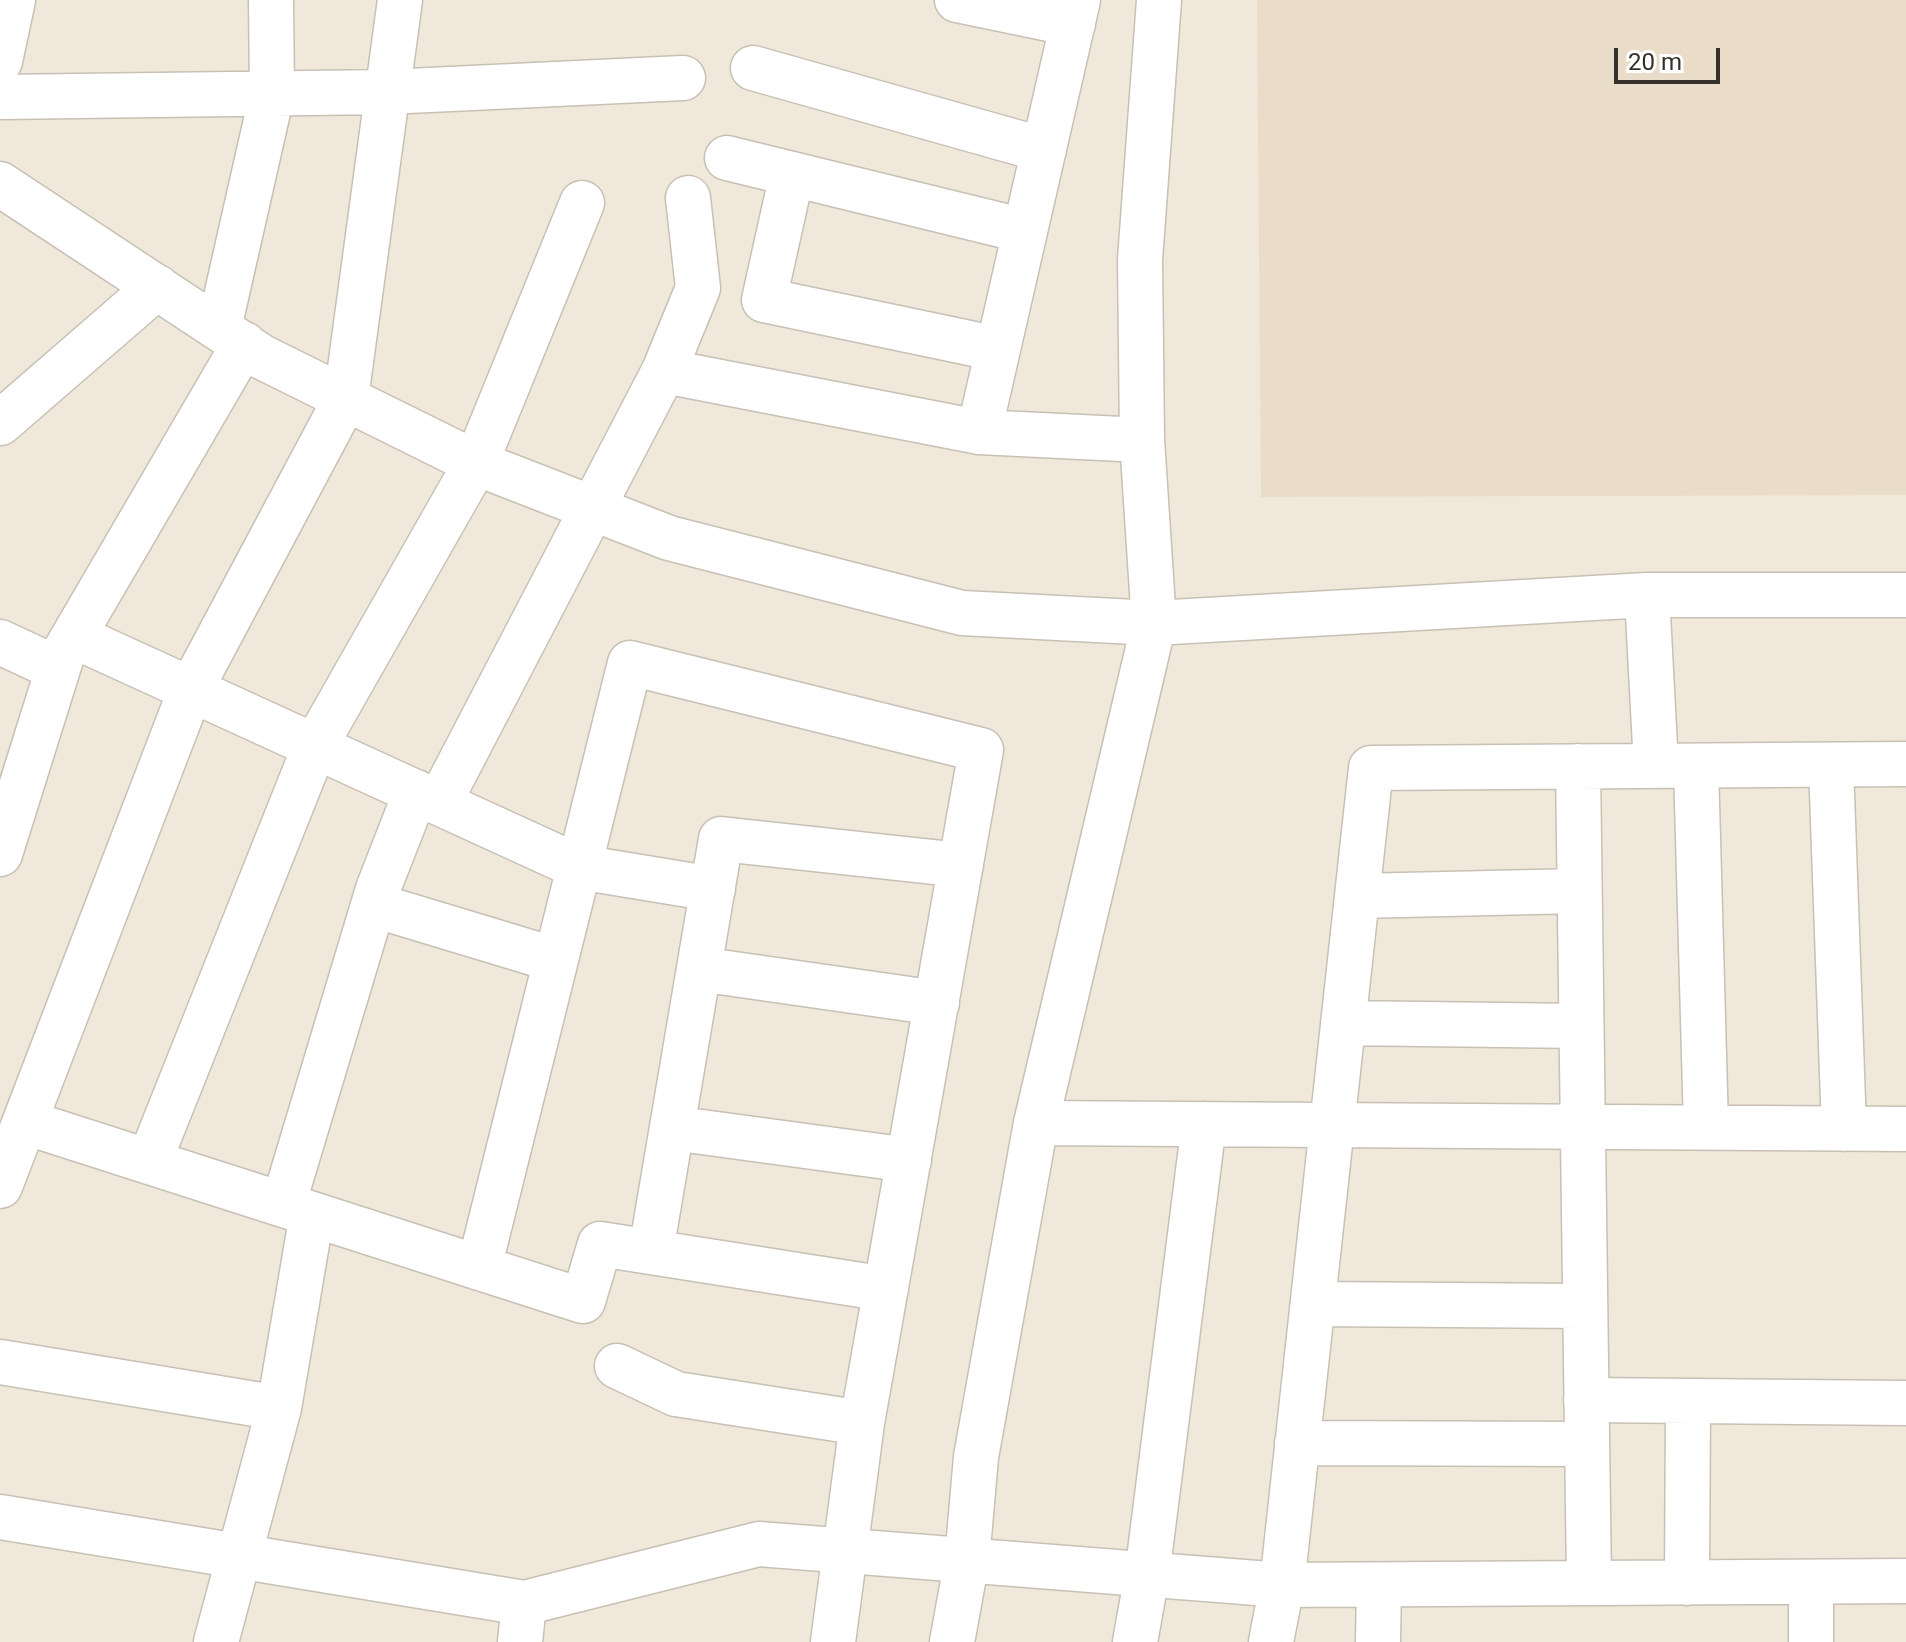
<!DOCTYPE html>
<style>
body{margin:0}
#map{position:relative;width:1906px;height:1642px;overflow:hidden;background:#f1e8dc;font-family:Roboto,sans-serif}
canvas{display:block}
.scale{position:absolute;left:1614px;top:48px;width:106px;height:36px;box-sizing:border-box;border:4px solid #34312c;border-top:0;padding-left:10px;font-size:24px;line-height:28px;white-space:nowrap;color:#34312c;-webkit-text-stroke:6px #fff;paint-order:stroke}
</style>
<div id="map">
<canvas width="1906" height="1642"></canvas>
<div class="scale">20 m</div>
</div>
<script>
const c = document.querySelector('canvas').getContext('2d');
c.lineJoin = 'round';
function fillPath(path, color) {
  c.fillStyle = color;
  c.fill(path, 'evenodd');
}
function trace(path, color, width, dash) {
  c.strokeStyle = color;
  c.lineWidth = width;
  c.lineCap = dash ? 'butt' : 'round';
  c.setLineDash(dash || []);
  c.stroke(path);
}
const built = new Path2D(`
 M1257,0H1906V495L1261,497Z`);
const minor = new Path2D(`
 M957,0L1073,24
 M0,61L13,0
 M753,68L1044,150
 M0,97L387,92L683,78
 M727,158L1025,231
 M792,174L764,300L998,349
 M0,184L262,357L476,463L669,538L962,613L1154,623L1647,595H1906
 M219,328L272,94L271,0
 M664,371L698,288L688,198
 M0,423L157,287
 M979,432L1078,0
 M1647,595L1656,766
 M74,636L579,867L713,889
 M0,642L58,669
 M1831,765L1844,1129
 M1578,766L1589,1583
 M1696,766L1706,1127
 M439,803L664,371L979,432L1142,440
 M0,854L62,656L244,344
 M1357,896L1579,891
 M374,905L556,960
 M699,969L937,1003
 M1343,1023L1581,1026
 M25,1122L583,1301L600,1244L886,1289
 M1036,1123L1906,1129
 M672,1128L909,1160
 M149,1162L315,746L476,463L582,203
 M0,1186L191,689L346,398L400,0
 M283,1205L378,889L416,792
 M651,1251L721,839L961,865
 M479,1268L630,663L981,750L862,1423L833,1642
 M1313,1304L1585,1306
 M0,1362L279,1408
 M617,1366L676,1394L862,1423
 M1586,1400L1906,1403
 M1297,1443L1587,1444
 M0,1517L524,1603L759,1544L1282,1585L1906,1581
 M1687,1583L1688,1402
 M216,1642L279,1408L312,1214
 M520,1642L524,1603
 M952,1642L967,1560L976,1457L1036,1123L1154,623L1142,440L1140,260L1159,0
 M1135,1642L1147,1575L1204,1124
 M1271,1642L1282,1585L1371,768L1906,764
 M1378,1642L1379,1585
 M1811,1642V1582`);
fillPath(built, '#e9dcc9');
trace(minor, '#c8c0b4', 47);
trace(minor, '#fff', 44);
</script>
